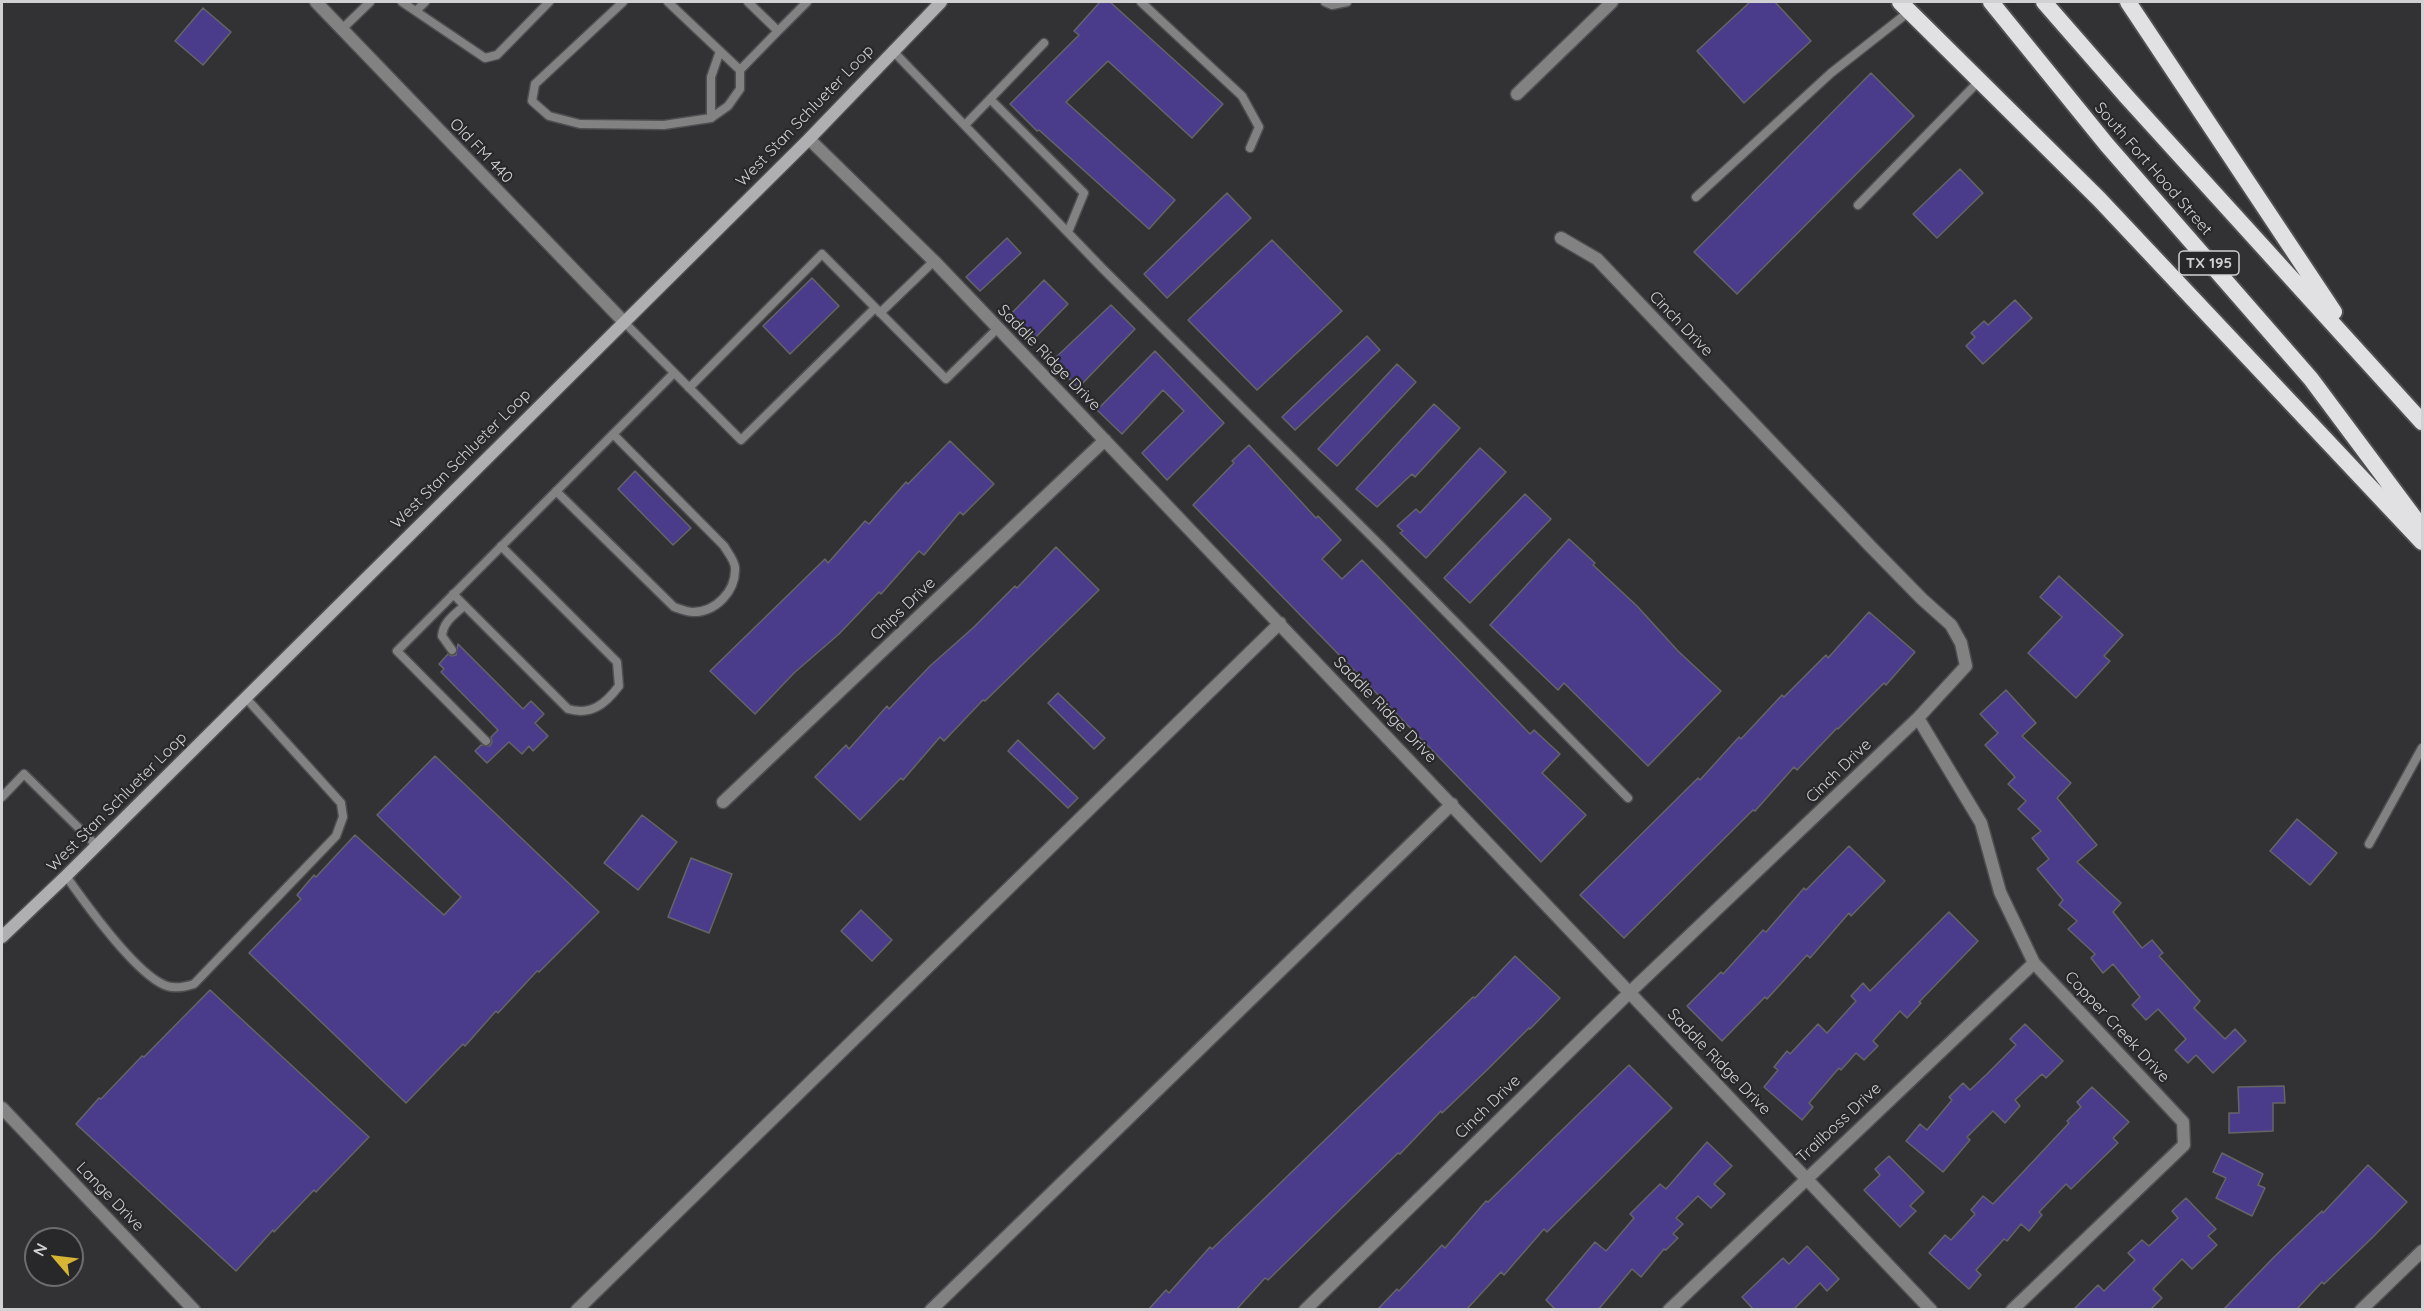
<!DOCTYPE html>
<style>
body{margin:0}
#map{position:relative;width:2424px;height:1311px;overflow:hidden;background:#323235;font-family:Quicksand,sans-serif}
canvas{display:block}
.frame{position:absolute;inset:0;border:3px solid #d1d1d3;pointer-events:none}
.north{position:absolute;left:24px;top:1227px;width:60px;height:60px;box-sizing:border-box;background:#28282b;border:2px solid #6c6c6e;border-radius:50%;rotate:298deg;font-size:16px;font-weight:700;line-height:24px;text-align:center;color:#d1d1d3}
.north::after{content:'';display:block;margin:auto;width:21px;height:27px;background:#d8b434;clip-path:polygon(50% 0,100% 100%,50% 72%,0 100%)}
</style>
<div id="map">
<canvas width="2424" height="1311"></canvas>
<div class="frame"></div>
<div class="north">N</div>
</div>
<script>
const c = document.querySelector('canvas').getContext('2d');
c.lineJoin = 'round';
function fillPath(path, color) {
  c.fillStyle = color;
  c.fill(path, 'evenodd');
}
function trace(path, color, width, dash) {
  c.strokeStyle = color;
  c.lineWidth = width;
  c.lineCap = dash ? 'butt' : 'round';
  c.setLineDash(dash || []);
  c.stroke(path);
}
function label(font, color, halo, rows, align = 'center') {
  c.font = font + ' Quicksand,sans-serif';
  c.lineWidth = 4.5;
  c.setLineDash([]);
  c.textBaseline = 'middle';
  c.strokeStyle = halo;
  c.fillStyle = color;
  for (const [text, x, y, turn = 0] of rows) {
    c.save();
    c.translate(x, y);
    c.rotate((+turn || 0) * Math.PI / 180);
    c.textAlign = isNaN(turn) ? turn : align;
    if (halo) c.strokeText(text, 0, 0);
    c.fillText(text, 0, 0);
    c.restore();
  }
}
const building = new Path2D(`
 M1100,2H1110L1223,104L1192,138L1108,61L1066,102L1175,200L1149,229L1039,130L1037,131L1010,104L1079,35L1074,31Z
 M1750,2H1775L1811,41L1744,103L1697,51Z
 M203,8L231,32L203,65L175,41Z
 M1871,73L1914,116L1737,294L1694,252Z
 M1960,169L1983,193L1937,238L1913,214Z
 M1227,193L1251,218L1167,298L1144,274Z
 M1007,238L1021,253L980,291L966,277Z
 M1272,240L1342,311L1257,390L1188,320Z
 M812,278L839,306L790,354L763,326Z
 M1044,280L1068,304L1032,341L1008,317Z
 M2015,300L2032,318L1983,364L1966,346L1975,337L1971,333L1984,321L1988,325Z
 M1111,305L1135,329L1078,388L1052,361Z
 M1367,336L1380,350L1295,430L1282,417Z
 M1155,351L1224,423L1167,480L1142,453L1184,411L1163,390L1122,434L1097,410Z
 M1397,364L1416,382L1337,466L1318,449Z
 M1434,404L1460,428L1415,477L1412,474L1377,507L1356,489Z
 M950,441L994,484L963,515L960,512L924,555L919,551L881,594L879,592L839,634L794,673L755,714L710,671L825,559L828,563L865,521L869,524L906,482L908,484Z
 M1249,445L1316,518L1318,516L1341,540L1322,559L1342,579L1362,560L1530,734L1534,730L1560,754L1542,773L1586,815L1541,862L1193,505L1234,463L1232,461Z
 M1480,448L1506,472L1426,558L1400,533L1403,531L1397,526L1416,509L1420,513Z
 M635,471L691,528L673,545L618,489Z
 M1525,494L1551,519L1470,603L1444,578Z
 M1569,539L1595,563L1593,565L1637,606L1678,651L1721,691L1648,766L1564,683L1558,690L1490,625Z
 M1056,547L1099,590L985,701L983,700L944,741L940,737L903,780L901,778L860,820L815,777L846,745L849,749L887,706L889,709L930,666L974,627L1015,586L1017,588Z
 M2059,576L2123,635L2104,656L2110,661L2076,698L2028,653L2062,617L2040,597Z
 M1869,612L1915,652L1886,685L1884,683L1838,729L1837,728L1797,770L1794,767L1755,811L1753,810L1624,938L1580,895L1698,778L1700,780L1739,737L1741,739L1782,695L1784,697L1826,655L1828,658Z
 M458,644L523,709L531,701L544,714L535,723L548,736L533,751L529,746L522,754L509,742L487,763L475,751L481,745L490,746L492,742L491,737L498,730L441,672L444,669L439,664L448,654L452,656L456,655Z
 M2006,690L2036,723L2022,736L2071,783L2057,798L2097,845L2077,862L2121,903L2113,912L2142,948L2152,940L2163,953L2159,956L2200,1001L2194,1008L2225,1039L2235,1029L2246,1041L2213,1073L2196,1055L2188,1063L2175,1050L2186,1039L2158,1009L2146,1020L2132,1005L2140,997L2113,964L2103,973L2091,958L2095,954L2068,929L2077,921L2059,905L2063,900L2037,869L2049,859L2032,838L2041,831L2018,809L2026,801L2008,784L2015,777L1985,745L1998,733L1980,714Z
 M1058,693L1105,738L1094,749L1048,703Z
 M1018,740L1078,798L1068,808L1008,751Z
 M435,756L599,912L539,972L537,971L498,1013L496,1011L465,1046L463,1044L406,1103L249,953L301,899L297,895L314,875L316,877L355,835L444,915L461,897L377,815Z
 M642,815L677,842L638,890L604,863Z
 M2297,819L2337,853L2310,885L2270,851Z
 M1849,846L1885,881L1851,916L1849,913L1810,958L1807,955L1767,999L1765,997L1722,1041L1687,1006L1721,972L1723,974L1763,930L1766,932L1804,888L1806,890Z
 M691,858L732,874L709,933L668,917Z
 M861,910L892,940L872,961L841,931Z
 M1949,912L1978,941L1919,1002L1921,1003L1907,1018L1900,1011L1873,1041L1878,1046L1864,1060L1856,1053L1841,1070L1839,1068L1809,1103L1813,1107L1802,1120L1764,1087L1778,1070L1774,1067L1787,1051L1790,1054L1818,1024L1827,1033L1856,1001L1851,996L1863,983L1870,991Z
 M1515,956L1560,998L1530,1029L1529,1028L1486,1071L1442,1113L1441,1111L1400,1154L1398,1153L1268,1280L1265,1278L1236,1310H1148L1166,1290L1169,1293L1210,1247L1212,1249L1473,997L1475,998Z
 M210,990L369,1137L316,1192L314,1190L274,1232L273,1230L236,1271L76,1124L99,1098L101,1099L142,1056L144,1057Z
 M2025,1024L2063,1061L2046,1078L2042,1074L2015,1100L2020,1106L2005,1123L1993,1111L1967,1137L1970,1140L1943,1172L1906,1141L1920,1124L1927,1130L1952,1100L1949,1097L1963,1083L1970,1090L1987,1074L2016,1045L2010,1039Z
 M1629,1065L1672,1108L1547,1232L1544,1229L1504,1275L1501,1272L1466,1310H1377L1397,1289L1399,1291L1442,1245L1445,1248L1486,1201L1488,1202Z
 M2284,1086L2285,1103H2273V1131L2229,1133V1113H2239L2238,1087Z
 M2092,1087L2129,1122L2113,1138L2118,1143L2071,1189L2066,1184L2039,1212L2042,1215L2029,1231L2021,1224L2007,1241L2004,1239L1976,1270L1981,1275L1969,1289L1929,1253L1945,1235L1951,1240L1975,1214L1971,1210L1983,1196L1993,1204L2069,1123L2067,1121L2081,1107L2077,1102Z
 M1707,1142L1732,1166L1714,1184L1725,1194L1711,1208L1698,1196L1676,1218L1683,1224L1673,1234L1678,1238L1666,1250L1664,1249L1641,1277L1632,1269L1598,1310H1556L1546,1300L1595,1242L1606,1251L1634,1218L1630,1214L1660,1184L1666,1189Z
 M2222,1153L2263,1174L2258,1185L2265,1188L2252,1216L2216,1198L2226,1178L2213,1172Z
 M1889,1156L1924,1192L1910,1206L1916,1211L1900,1227L1864,1190L1880,1175L1875,1169Z
 M2368,1165L2407,1202L2372,1238L2324,1284L2322,1282L2296,1310H2223L2274,1257L2322,1211L2323,1213Z
 M2186,1198L2216,1229L2208,1236L2217,1245L2192,1269L2182,1259L2153,1289L2162,1298L2150,1310H2073L2098,1285L2104,1291L2135,1260L2128,1253L2142,1240L2149,1246L2178,1218L2172,1211Z
 M1807,1246L1839,1279L1827,1291L1820,1283L1793,1310H1754L1742,1297L1783,1258L1789,1264Z`);
const service = new Path2D(`
 M402,2L485,58L497,55L549,2
 M623,2L535,84L532,101L549,116L580,124L664,125L711,118L728,106L740,89V70L778,31
 M668,2L740,70
 M748,2L778,31L807,2
 M1141,2L1242,96L1259,127L1250,148
 M1325,2L1332,5L1347,2
 M416,11L425,2
 M342,29L370,2
 M892,50L1103,269L1381,546L1628,798
 M990,99L1084,193L1068,232
 M711,118V77L720,51
 M965,125L1044,43
 M1696,197L1831,73L1910,11
 M1858,205L1980,80
 M880,313L934,261
 M624,322L741,440L875,308
 M689,388L822,254L946,379L998,328
 M556,491L674,607C680,609 687,612 693,612C716,612 736,591 735,568C735,561 728,553 724,546L613,434
 M453,594L568,709C592,716 606,703 619,686L617,662L501,546
 M452,650L442,636C443,622 454,615 464,606
 M486,741L397,651L674,373
 M2,797L24,774L97,846
 M2369,844L2422,748
 M66,876C85,903 137,976 167,986C176,989 185,987 194,984L336,836L343,817L341,803L245,697`);
const minor = new Path2D(`
 M1517,94L1612,2
 M809,139L934,261L998,328L1931,1310
 M1918,718L1981,823L2000,892L2034,963L2183,1122L2184,1145L2012,1310
 M723,802L1105,440
 M2,1108L194,1310
 M577,1310L1280,623
 M931,1310L1452,804
 M1305,1310L1630,992L1918,718L1966,666L1961,643L1951,625L1922,599L1872,548L1597,259L1561,238
 M1669,1310L2034,963
 M2361,1310L2422,1251`);
const tertiary = new Path2D(`
 M316,2L624,322`);
const secondary = new Path2D(`
 M2,937L66,876L809,139L941,2`);
const trunk = new Path2D(`
 M1900,2L2099,199L2422,542
 M1991,2L2107,145L2311,379L2422,528
 M2044,2L2126,96L2422,422
 M2128,2L2334,312`);
const shields = [
 [2209,263,60]
];
const shieldNames = [
 ["TX 195",2209,263]
];
const streetNames = [
 ["West Stan Schlueter Loop",805,116,-46],
 ["Old FM 440",481,151,46],
 ["South Fort Hood Street",2153,169,49],
 ["Cinch Drive",1681,324,46],
 ["Saddle Ridge Drive",1049,358,46],
 ["West Stan Schlueter Loop",461,459,-45],
 ["Chips Drive",903,609,-44],
 ["Saddle Ridge Drive",1385,710,46],
 ["Cinch Drive",1839,771,-44],
 ["West Stan Schlueter Loop",117,802,-45],
 ["Copper Creek Drive",2117,1027,47],
 ["Saddle Ridge Drive",1719,1062,46],
 ["Cinch Drive",1488,1107,-44],
 ["Trailboss Drive",1839,1123,-43],
 ["Lange Drive",110,1197,46]
];
fillPath(building, '#4a3c8a');
trace(building, '#656568', 1.5);
trace(service, '#4f4f51', 11);
trace(minor, '#4f4f51', 15);
trace(tertiary, '#4f4f51', 15);
trace(secondary, '#4f4f51', 15);
trace(trunk, '#4f4f51', 20);
trace(service, '#828283', 8);
trace(minor, '#828283', 12);
trace(tertiary, '#828283', 12);
trace(secondary, '#afafb1', 12);
trace(trunk, '#e1e1e4', 16);
for (const [x, y, w] of shields) {
  const box = new Path2D();
  box.roundRect(x - w / 2, y - 12, w, 24, 4.5);
  c.fillStyle = '#28282b';
  c.fill(box);
  trace(box, '#d1d1d3', 1.5);
}
label('bold 15px', '#d1d1d3', null, shieldNames);
label('16px', '#d1d1d3', '#28282b', streetNames);
</script>
